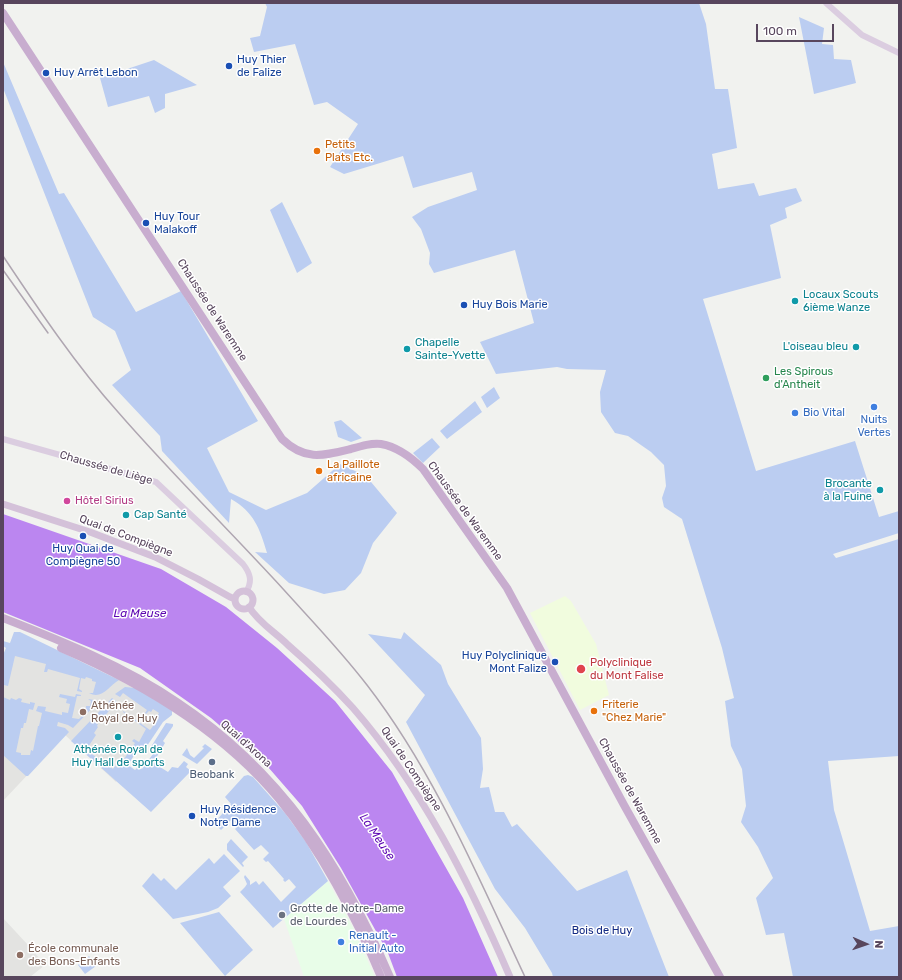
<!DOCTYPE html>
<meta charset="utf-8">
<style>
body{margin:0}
#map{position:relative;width:902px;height:980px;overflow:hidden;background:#f1f2ef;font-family:Rubik,sans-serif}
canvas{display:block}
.frame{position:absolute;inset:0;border:4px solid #58465d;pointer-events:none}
.north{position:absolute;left:846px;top:924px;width:40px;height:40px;-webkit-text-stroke:3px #fff;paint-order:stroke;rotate:92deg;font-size:11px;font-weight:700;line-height:16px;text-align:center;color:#58465d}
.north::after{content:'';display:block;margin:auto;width:14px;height:18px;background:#58465d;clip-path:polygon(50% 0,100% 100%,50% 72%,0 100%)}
.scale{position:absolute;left:756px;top:24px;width:78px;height:18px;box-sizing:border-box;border:2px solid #58465d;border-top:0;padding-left:5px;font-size:12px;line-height:14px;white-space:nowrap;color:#58465d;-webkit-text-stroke:3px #fff;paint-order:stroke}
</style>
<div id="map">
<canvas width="902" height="980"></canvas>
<div class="frame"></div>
<div class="north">N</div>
<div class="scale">100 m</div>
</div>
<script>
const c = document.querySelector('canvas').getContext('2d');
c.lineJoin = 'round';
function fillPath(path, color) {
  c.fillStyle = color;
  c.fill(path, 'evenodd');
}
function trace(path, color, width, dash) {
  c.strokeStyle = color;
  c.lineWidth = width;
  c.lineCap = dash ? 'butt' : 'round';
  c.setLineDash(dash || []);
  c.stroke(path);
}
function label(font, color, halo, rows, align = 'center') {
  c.font = font + ' Rubik,sans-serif';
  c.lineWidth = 3;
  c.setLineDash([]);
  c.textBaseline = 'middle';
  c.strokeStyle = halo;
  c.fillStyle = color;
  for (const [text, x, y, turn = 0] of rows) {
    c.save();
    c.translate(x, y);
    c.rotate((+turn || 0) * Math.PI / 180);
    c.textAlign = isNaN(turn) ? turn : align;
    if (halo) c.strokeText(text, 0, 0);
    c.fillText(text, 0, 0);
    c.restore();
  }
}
const commercial = new Path2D(`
 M328,881L352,926L375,977H304L284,919Z`);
const education = new Path2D(`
 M14,635L119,680L167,706L116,782L65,735L3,801V659Z
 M3,918L28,945L45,965L30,977H3Z`);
const medical = new Path2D(`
 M565,596L571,601L596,644L609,695L580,710L530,613Z`);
const green = new Path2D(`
 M265,3H699L706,24L715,89H728L737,148L712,154L718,189L754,183L759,196L796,188L802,201L785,208L787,218L770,225L781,278L703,299L756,471L855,441L879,517L899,511V533L833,554L836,558L899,539V756L828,761L834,810L870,931L899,926V977H793L784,933L766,935L756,898L773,878L758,847L741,822L746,806L742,769L731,746L725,701L734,698L722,648L682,519L664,507L662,498L666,486L664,465L651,452L628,436L615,433L601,412L600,392L606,370L567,369L557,367L496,374L480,342L534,323L515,250L434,273L429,264L430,253L421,229L412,217L428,207L477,190L472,172L413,188L403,156L344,174L330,167L358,124L327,102L314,105L295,44L254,52L250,38L260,36L267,7Z
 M799,17L824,28L822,44L833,45L834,59L851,60L856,83L814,94Z
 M154,60L197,85L165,94V108L155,113L149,96L108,107L100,78Z
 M3,62L59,194L64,193L136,312L181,291L258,421L207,448L229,492L266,510L307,493L340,464L366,476L397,513L373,543L361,573L345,590L324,594L289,583L255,552L267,553C260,529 254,512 231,499L229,523L162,451L160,436L112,385L131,370L115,331L93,317L3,88Z
 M282,202L312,263L297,273L270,210Z
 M494,387L500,398L487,408L481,397Z
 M475,401L482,412L447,439L440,431Z
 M341,420L362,438L351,442L338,437L334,422Z
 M432,438L440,447L423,463L413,453Z
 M14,632H20L119,680C109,686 102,700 89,693H93L96,682L92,681V679L86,677L85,679L81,678L79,689L82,691V692L77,691L80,678L48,669L47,672H44L46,664L15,656L8,686L4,685L3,688V655L6,648L3,646V641L10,643Z
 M404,632L441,665L448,684L481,738L483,769L480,788L489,787L495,812H504L512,827L517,824L577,891L627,870L669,977H553L552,973L525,928L495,889L406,722L425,695L368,634L401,639Z
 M125,687L135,688L172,710V715L163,722L143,752L138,749L128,765L135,770L138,767L142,769L153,754L149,750L166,723L173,724V726L163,741L165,743L156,758L160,760V767L168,772L172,767L178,768L184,761L188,764L186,767L191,771L151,812L71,741L94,717L96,719L94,722L98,724L97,726L98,727L94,733L96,735L86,750L113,769L115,766L118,768L135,743L132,741L134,739L139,742L146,729L123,712V711L150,730L159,718L157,717L159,713L153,709L151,712L149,711L146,714L145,713L147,710L123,693L120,697L115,694Z
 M60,694L75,697L76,694L81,695V696H77L72,718L79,719L86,712V706H90L91,701L88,699L94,700L97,703L73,728L68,725L58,722L57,726L65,728L69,732L28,776H26L3,755V697L10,700L11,698L16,700L19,698L22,699L21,702L30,704V702L35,703L33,710L29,709L26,723H24L23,728H21L16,752L21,753V755H30L31,750L33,751L38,726H39L42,713L36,711L38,706L46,707L45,711L62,715V712L68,713L70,704L66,703L67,699L59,697Z
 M112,698L122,706L119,710L113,706L103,718L97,714Z
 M205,744L212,749L197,764L182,755L187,748L190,755L194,758L204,748L202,747Z
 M248,775L253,777L285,813L306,842L328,881L273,928L240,892L245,887L247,884L244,877L245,875L250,881V885L256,881L259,885L263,881L281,902L296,887L289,879L285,882L283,880L284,879L268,861L266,862L263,859L269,853L261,845L254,850L235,829L238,826L232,819L221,830L214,823L231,804L225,797L244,776Z
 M231,839L248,857L242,863L244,866L243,867L227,850V844Z
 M224,854L240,871L223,887L231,896L218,908L208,912L173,919L142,886L153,873L161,881L164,878L176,890L209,858L214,864Z
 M219,912L253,950L225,976L180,923Z
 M89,956L96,966L85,974L78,965Z`);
const water = new Path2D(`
 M3,514L161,569L226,607L277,648L335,701L392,772L463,898L498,977H397L388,953L341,868L302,806L268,767L211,718L140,668L3,612Z`);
const tertiary = new Path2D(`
 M826,3L862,35L899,53
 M3,439L156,482L243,564C250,573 253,581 246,592`);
const secondary = new Path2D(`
 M3,504L90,532L155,557L198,579L230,597L235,599
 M235 600a9 9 0 1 1 18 0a9 9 0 1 1-18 0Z
 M249,607C259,623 275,632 288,645C311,665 333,686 353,708C422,787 469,882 510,977`);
const primary = new Path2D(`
 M3,13L282,439C305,461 322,456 351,449C361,446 370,443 381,444C398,447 411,457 423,469L507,588L624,805L720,977
 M3,618C62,641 124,666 177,702C281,771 341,864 390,977
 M61,648C142,683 222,730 279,799C320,849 356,917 381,977`);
const rail = new Path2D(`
 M3,256C39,310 75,364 118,412C171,473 229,530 284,590C312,621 341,651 367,685C435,773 478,877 525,977
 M3,270L48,333`);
const markers = [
 [229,66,4,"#1a4fb4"],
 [46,73,4,"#1a4fb4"],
 [317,151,4,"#e8710a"],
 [146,223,4,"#1a4fb4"],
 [795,301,4,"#0f9aa8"],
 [464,305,4,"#1a4fb4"],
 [856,347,4,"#0f9aa8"],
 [407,349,4,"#0f9aa8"],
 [766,378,4,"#2e9e5b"],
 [874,407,4,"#3f7fe0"],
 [795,413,4,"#3f7fe0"],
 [319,471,4,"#e8710a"],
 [880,490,4,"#0f9aa8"],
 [67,501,4,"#d1479c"],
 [126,515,4,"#0f9aa8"],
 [83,536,4,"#1a4fb4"],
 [555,662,4,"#1a4fb4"],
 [581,669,5,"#e0444e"],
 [594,711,4,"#e8710a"],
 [83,712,4,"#8d6e63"],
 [118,737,4,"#0f9aa8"],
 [212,762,4,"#5c6f8a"],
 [192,816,4,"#1a4fb4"],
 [282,915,4,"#6b7280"],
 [341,942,4,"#3f7fe0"],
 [20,955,4,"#8d6e63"]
];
const transitNames = [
 ["Huy Thier",237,60],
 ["de Falize",237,73],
 ["Huy Arrêt Lebon",54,73],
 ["Huy Tour",154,217],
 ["Malakoff",154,230],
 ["Huy Bois Marie",472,305],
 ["Huy Quai de",83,549,"center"],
 ["Compiègne 50",83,562,"center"],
 ["Huy Polyclinique",547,656,"right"],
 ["Mont Falize",547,669,"right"],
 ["Huy Résidence",200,810],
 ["Notre Dame",200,823]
];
const foodNames = [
 ["Petits",325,145],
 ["Plats Etc.",325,158],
 ["La Paillote",327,465],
 ["africaine",327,478],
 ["Friterie",602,705],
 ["\"Chez Marie\"",602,718]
];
const cultureNames = [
 ["Locaux Scouts",803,295],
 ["6ième Wanze",803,308],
 ["Chapelle",415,343],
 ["Sainte-Yvette",415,356],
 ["L'oiseau bleu",848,347,"right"],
 ["Brocante",872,484,"right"],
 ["à la Fuine",872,497,"right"],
 ["Cap Santé",134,515],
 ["Athénée Royal de",118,750,"center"],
 ["Huy Hall de sports",118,763,"center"]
];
const streetNames = [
 ["Chaussée de Waremme",212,310,57],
 ["Chaussée de Liège",106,468,16],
 ["Chaussée de Waremme",465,511,54],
 ["Quai de Compiègne",126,536,21],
 ["Quai d'Arona",246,744,42],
 ["Quai de Compiègne",411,769,56],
 ["Chaussée de Waremme",630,791,61]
];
const leisureNames = [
 ["Les Spirous",774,372],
 ["d'Antheit",774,385]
];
const shopNames = [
 ["Bio Vital",803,413],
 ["Nuits",874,420,"center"],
 ["Vertes",874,433,"center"],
 ["Renault -",349,936],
 ["Initial Auto",349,949]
];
const hotelNames = [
 ["Hôtel Sirius",75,501]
];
const healthNames = [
 ["Polyclinique",590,663],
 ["du Mont Falise",590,676]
];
const educationNames = [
 ["Athénée",91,706],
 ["Royal de Huy",91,719],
 ["École communale",28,949],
 ["des Bons-Enfants",28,962]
];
const serviceNames = [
 ["Beobank",212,775]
];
const worshipNames = [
 ["Grotte de Notre-Dame",290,909],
 ["de Lourdes",290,922]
];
const parkNames = [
 ["Bois de Huy",602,931]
];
const waterNames = [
 ["La Meuse",140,614],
 ["La Meuse",377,837,56]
];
fillPath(commercial, '#e8fde8');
fillPath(education, '#e3e3e1');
fillPath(medical, '#f1fcde');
fillPath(green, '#bbcdf1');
fillPath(water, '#bb86f0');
trace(tertiary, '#dbcde0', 6);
trace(secondary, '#d4c1d9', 7);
trace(primary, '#c8adcf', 8);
trace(rail, '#afa6b1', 1.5);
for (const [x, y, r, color] of markers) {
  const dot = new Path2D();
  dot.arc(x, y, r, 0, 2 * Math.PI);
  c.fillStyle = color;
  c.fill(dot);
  trace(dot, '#fff', 1.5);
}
label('11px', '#164399', '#fff', transitNames, 'left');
label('11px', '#c56008', '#fff', foodNames, 'left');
label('11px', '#0d838f', '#fff', cultureNames, 'left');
label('11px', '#58465d', '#fff', streetNames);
label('11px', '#27864d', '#fff', leisureNames, 'left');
label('11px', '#366cbe', '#fff', shopNames, 'left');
label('11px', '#b23c85', '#fff', hotelNames, 'left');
label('11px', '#be3a42', '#fff', healthNames, 'left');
label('11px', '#785e54', '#fff', educationNames, 'left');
label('11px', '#4e5e75', '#fff', serviceNames);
label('11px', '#5b616d', '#fff', worshipNames, 'left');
label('11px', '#132a83', '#fff', parkNames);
label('italic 12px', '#5c05b1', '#fff', waterNames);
</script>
